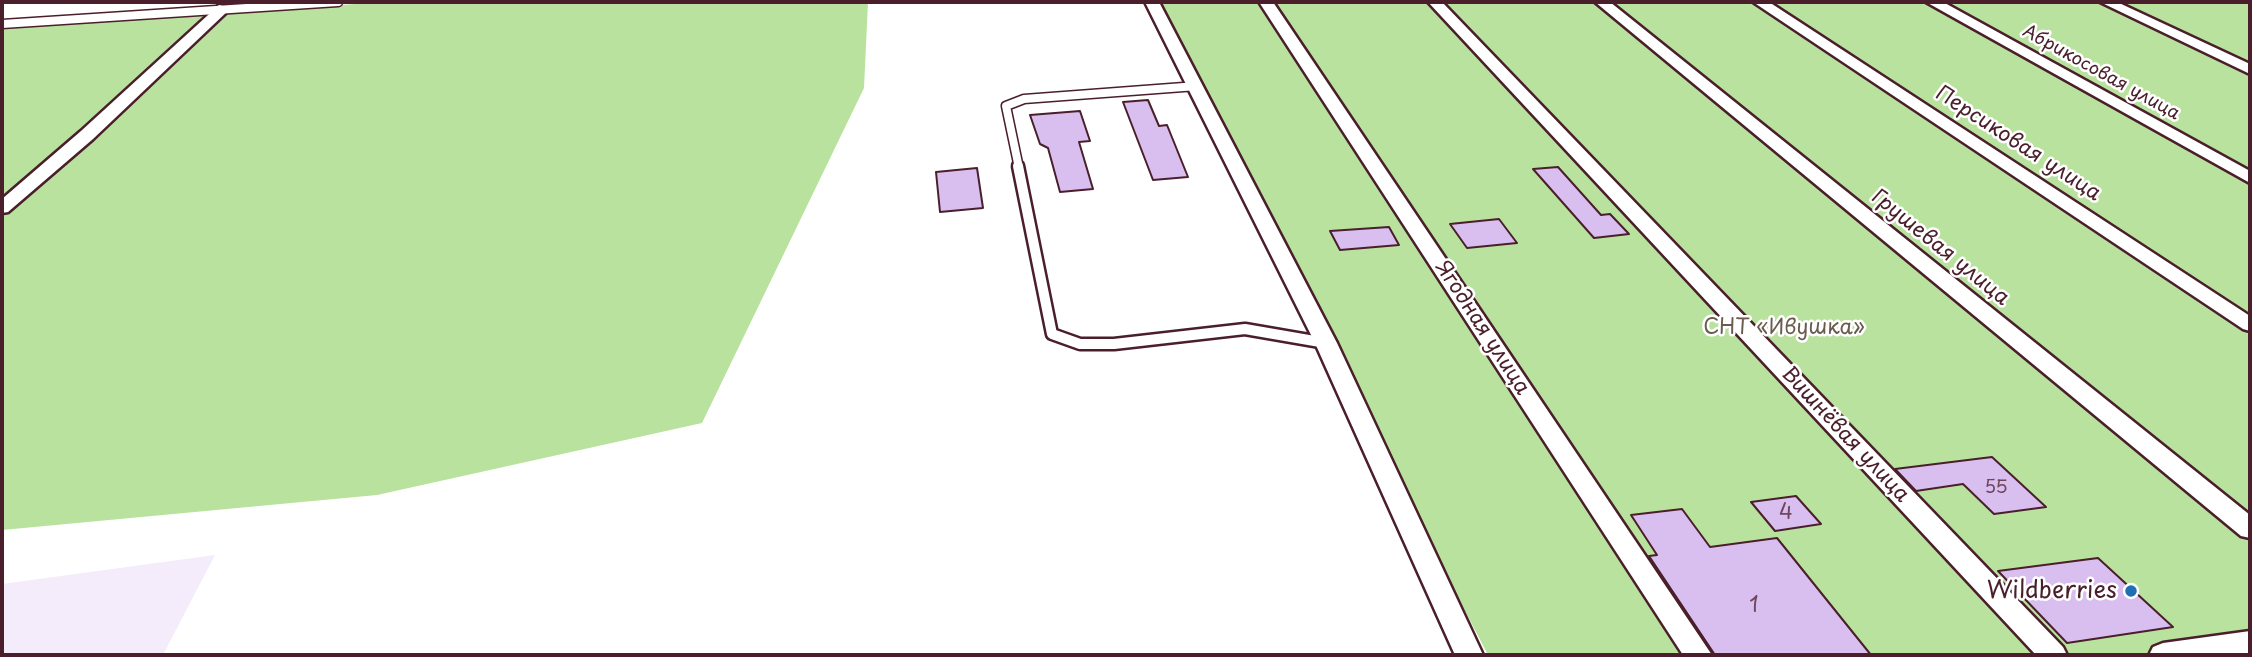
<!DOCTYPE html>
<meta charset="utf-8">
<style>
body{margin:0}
#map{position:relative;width:2252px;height:657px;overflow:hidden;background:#fff;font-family:"Playpen Sans",sans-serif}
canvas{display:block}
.frame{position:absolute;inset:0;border:4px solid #4a1f2b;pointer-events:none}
</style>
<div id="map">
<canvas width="2252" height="657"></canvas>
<div class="frame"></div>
</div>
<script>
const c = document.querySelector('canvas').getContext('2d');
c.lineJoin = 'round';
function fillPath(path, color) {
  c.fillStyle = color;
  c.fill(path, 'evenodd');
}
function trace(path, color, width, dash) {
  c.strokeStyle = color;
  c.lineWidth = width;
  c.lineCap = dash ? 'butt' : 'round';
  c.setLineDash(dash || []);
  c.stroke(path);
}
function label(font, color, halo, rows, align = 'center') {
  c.font = font + ' "Playpen Sans",sans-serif';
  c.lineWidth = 5;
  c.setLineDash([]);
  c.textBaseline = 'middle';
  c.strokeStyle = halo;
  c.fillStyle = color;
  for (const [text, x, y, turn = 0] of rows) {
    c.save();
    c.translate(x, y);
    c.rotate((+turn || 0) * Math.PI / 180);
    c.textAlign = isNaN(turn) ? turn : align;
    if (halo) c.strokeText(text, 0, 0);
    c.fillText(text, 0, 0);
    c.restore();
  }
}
const built = new Path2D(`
 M215,555L163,655H2V584Z`);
const green = new Path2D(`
 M386,2H868L864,88L702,423L377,495L2,530V27Z
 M1149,2H2250V655H1488Z`);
const building = new Path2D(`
 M1148,100L1159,126L1167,125L1188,177L1153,180L1123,102Z
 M1080,111L1090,141L1079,142L1093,189L1060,192L1048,148L1040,144L1030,115Z
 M1558,167L1601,215L1610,214L1629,234L1594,238L1533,169Z
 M977,168L983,208L940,212L936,172Z
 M1499,219L1517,243L1467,248L1450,224Z
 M1389,227L1399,245L1340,250L1330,231Z
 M1992,457L2046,507L1994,514L1963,484L1916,491L1895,469Z
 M1796,496L1821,524L1775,531L1751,502Z
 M1682,509L1710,547L1777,538L1871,655H1715L1649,556L1657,555L1631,515Z
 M2098,558L2173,627L2067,643L1998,571Z`);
const laneFar1 = new Path2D(`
 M2,24L338,2
 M1019,168L1006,106L1024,99L1197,86`);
const lane = new Path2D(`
 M1018,166L1052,334L1080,344H1114L1245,329L1326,343`);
const street = new Path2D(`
 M1145,2H1159L1337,343L1483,655H1455L1315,343Z
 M1259,2H1273L1712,655H1683Z
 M1428,2H1442L2063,647L2067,655H2036Z
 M1595,2H1610L2250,515V538L2241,536Z
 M1753,2H1769L2250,316V331L2243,329Z
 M1926,2H1943L2250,171V183Z
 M2100,2H2117L2250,64V74Z
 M219,5L231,8L93,139L8,212L2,213V199L81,131Z
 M2250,631V653L2149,655L2153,647L2163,643Z`);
const markers = [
 [2131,591,7,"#1f6fb2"]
];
const farStreetnames = [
 ["Абрикосовая улица",2101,73,29]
];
const numberNames = [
 ["55",1996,488]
];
const streetNames = [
 ["Персиковая улица",2018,144,33],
 ["Грушевая улица",1940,248,39],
 ["Ягодная улица",1482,328,57],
 ["Вишнёвая улица",1845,435,47]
];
const parkNames = [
 ["СНТ «Ивушка»",1784,328]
];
const nearNumbernames = [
 ["4",1786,513],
 ["1",1754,606]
];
const nearPoinames = [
 ["Wildberries",2117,591]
];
fillPath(built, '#f4ecfa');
fillPath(green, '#b9e29e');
fillPath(building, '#d9bfef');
trace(building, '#4a1f2b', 2);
trace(laneFar1, '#4a1f2b', 11);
trace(lane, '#4a1f2b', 15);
trace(street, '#4a1f2b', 5);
trace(laneFar1, '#fff', 8);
trace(lane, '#fff', 10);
fillPath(street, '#fff');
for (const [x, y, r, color] of markers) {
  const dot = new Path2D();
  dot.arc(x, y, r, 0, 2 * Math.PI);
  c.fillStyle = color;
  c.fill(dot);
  trace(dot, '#fff', 2.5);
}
label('18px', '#4a1f2b', '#fff', farStreetnames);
label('18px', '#6e475c', null, numberNames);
label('21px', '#4a1f2b', '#fff', streetNames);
label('21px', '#6b5a4e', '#fff', parkNames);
label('21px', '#6e475c', null, nearNumbernames);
label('24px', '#4a1f2b', '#fff', nearPoinames, 'right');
</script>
